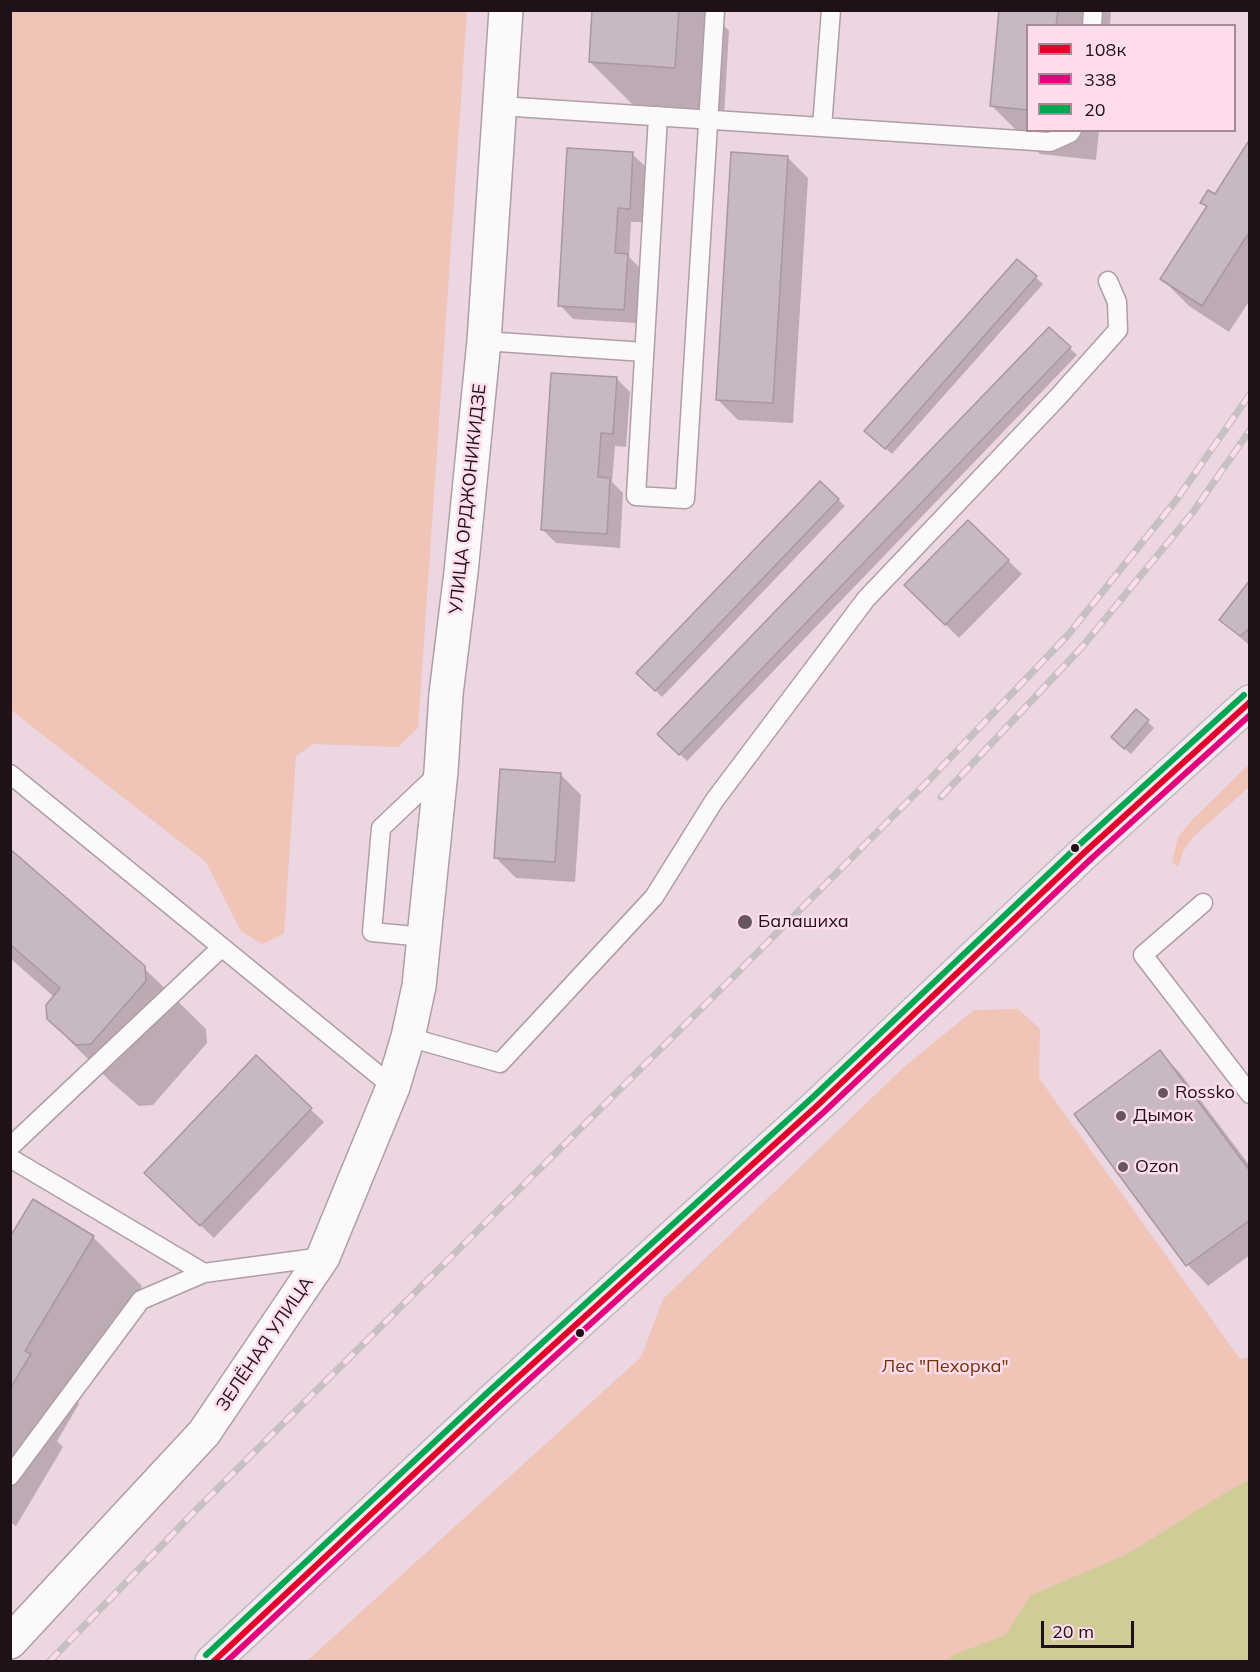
<!DOCTYPE html>
<meta charset="utf-8">
<style>
body{margin:0}
#map{position:relative;width:1260px;height:1672px;overflow:hidden;background:#ecd6e1;font-family:Mulish,sans-serif}
canvas{display:block}
.frame{position:absolute;inset:0;border:12px solid #1f1118;pointer-events:none}
.legend{position:absolute;left:1026px;top:24px;width:210px;height:108px;box-sizing:border-box;background:#fedcec;border:2px solid #a58b97;margin:0;padding:8px 10px;list-style:none;font-size:18px;color:#1f1118}
.legend li{display:flex;align-items:center;gap:12px;height:30px}
.legend b{width:30px;border:2px solid #a58b97}
.scale{position:absolute;left:1041px;top:1621px;width:93px;height:27px;box-sizing:border-box;border:3px solid #1f1118;border-top:0;padding-left:8px;font-size:18px;line-height:21px;white-space:nowrap;color:#1f1118;-webkit-text-stroke:4px #fedcec;paint-order:stroke}
</style>
<div id="map">
<canvas width="1260" height="1672"></canvas>
<div class="frame"></div>
<ul class="legend">
<li><b style="height:8px;background:#e4002b"></b>108к</li>
<li><b style="height:8px;background:#e5007d"></b>338</li>
<li><b style="height:8px;background:#00a651"></b>20</li>
</ul>
<div class="scale">20 m</div>
</div>
<script>
const c = document.querySelector('canvas').getContext('2d');
c.lineJoin = 'round';
function fillPath(path, color) {
  c.fillStyle = color;
  c.fill(path, 'evenodd');
}
function trace(path, color, width, dash) {
  c.strokeStyle = color;
  c.lineWidth = width;
  c.lineCap = dash ? 'butt' : 'round';
  c.setLineDash(dash || []);
  c.stroke(path);
}
function label(font, color, halo, rows, align = 'center') {
  c.font = font + ' Mulish,sans-serif';
  c.lineWidth = 5;
  c.setLineDash([]);
  c.textBaseline = 'middle';
  c.strokeStyle = halo;
  c.fillStyle = color;
  for (const [text, x, y, turn = 0] of rows) {
    c.save();
    c.translate(x, y);
    c.rotate((+turn || 0) * Math.PI / 180);
    c.textAlign = isNaN(turn) ? turn : align;
    if (halo) c.strokeText(text, 0, 0);
    c.fillText(text, 0, 0);
    c.restore();
  }
}
const green = new Path2D(`
 M10,11H467L418,728L398,747L313,744L296,756L284,934L262,944L241,931L206,862L11,710Z
 M1247,766L1249,769V787L1192,838L1183,852L1178,867L1172,862L1178,837L1192,820Z
 M1018,1009L1040,1029L1039,1078L1240,1359L1249,1357V1480L1226,1492L1127,1554L1032,1595L1005,1635L955,1654L946,1661L306,1662L641,1357L663,1299L904,1067L974,1010Z`);
const water = new Path2D(`
 M1249,1480V1661H946L955,1654L1005,1635L1031,1595L1127,1554L1226,1492Z`);
const shadow = new Path2D(`
 M593,10H709L729,31L724,116L639,111L590,62Z
 M1001,10H1111L1110,26H1028V130H1099L1096,160L1040,154L991,105Z
 M1250,142V300L1229,332L1189,306L1162,279L1208,208L1202,202L1215,196Z
 M632,154L646,167L643,222H631L629,257L641,269L638,323L573,319L560,305Z
 M787,157L808,178L793,423L738,420L718,400Z
 M1017,261L1043,284L892,454L872,437Z
 M1049,329L1077,355L687,761L659,734Z
 M616,378L630,392L626,447L615,446L612,482L623,493L620,548L556,543L542,529Z
 M820,483L845,506L662,697L638,673Z
 M968,522L1022,574L959,638L906,585Z
 M1250,582V646L1221,620Z
 M1148,722L1154,728L1131,754L1119,744Z
 M560,774L581,795L575,882L516,878L495,857Z
 M10,851L144,968L206,1029L207,1043L153,1105L139,1106L110,1081L48,1019L54,997L10,958Z
 M1160,1052L1180,1073L1250,1166V1255L1208,1286L1188,1265L1076,1114Z
 M310,1109L324,1122L214,1238L160,1187Z
 M93,1237L142,1286L74,1399L79,1404L57,1441L63,1447L16,1526L10,1522V1240Z`);
const building = new Path2D(`
 M592,10H679L675,68L589,62Z
 M999,10H1058L1056,26H1028V110L990,106Z
 M1250,139V231L1202,306L1160,279L1207,206L1200,203L1208,190L1215,194Z
 M567,148L633,152L630,209L618,208L615,253L628,254L624,310L558,306Z
 M731,152L788,156L773,403L716,400Z
 M1017,259L1037,276L885,449L864,431Z
 M1049,327L1071,347L679,755L657,734Z
 M551,373L617,377L613,434L601,433L598,477L610,478L607,534L541,530Z
 M820,481L839,499L655,691L636,673Z
 M968,520L1009,560L945,625L904,585Z
 M1250,580V628L1240,636L1219,620Z
 M1136,709L1149,720L1124,749L1111,737Z
 M500,769L561,773L555,862L494,858Z
 M10,849L145,966L146,981L91,1044L76,1045L47,1019L46,1005L60,988L12,946L10,947Z
 M1160,1050L1250,1171V1220L1186,1266L1074,1114Z
 M256,1055L312,1108L200,1226L144,1173Z
 M33,1199L94,1236L25,1351L31,1354L10,1389V1237Z`);
const lane = new Path2D(`
 M1092,26L1093,10
 M500,106L1050,142L1070,133L1072,130
 M658,116L636,496L685,499L715,10
 M822,127L831,10
 M484,341L644,352
 M10,774L393,1087
 M1203,903L1143,955L1250,1094
 M424,937L372,932L381,828L439,773
 M408,1037L500,1063L654,897L714,801L866,599L1058,397L1118,330L1117,302L1108,281
 M10,1147L222,947
 M10,1158L204,1273
 M10,1476L141,1300L204,1273L323,1257`);
const street = new Path2D(`
 M10,1642L204,1433L323,1257L393,1087L408,1037L419,986L441,771L446,694L461,572L484,341L506,10`);
const primary = new Path2D(`
 M212,1662L493,1400L819,1104L1086,851L1250,702`);
const rail = new Path2D(`
 M941,797L1082,647L1193,512L1250,430
 M49,1662L198,1508L738,972L929,780L1067,636L1177,499L1250,394`);
const bus1 = new Path2D(`
 M213,1662L493,1400L819,1104L1086,851L1250,702`);
const bus2 = new Path2D(`
 M226,1662L499,1407L825,1111L1092,858L1250,715`);
const bus3 = new Path2D(`
 M206,1655L487,1393L813,1097L1080,844L1244,695`);
const markers = [
 [1075,848,5,"#1f1118"],
 [745,922,8,"#67565e"],
 [1163,1093,6,"#67565e"],
 [1121,1116,6,"#67565e"],
 [1123,1167,6,"#67565e"],
 [580,1333,5,"#1f1118"]
];
const streetNames = [
 ["УЛИЦА ОРДЖОНИКИДЗЕ",468,499,-84],
 ["ЗЕЛЁНАЯ УЛИЦА",265,1344,-56]
];
const poiNames = [
 ["Балашиха",758,922],
 ["Rossko",1175,1093],
 ["Дымок",1133,1116],
 ["Ozon",1135,1167]
];
const parkNames = [
 ["Лес \"Пехорка\"",945,1367]
];
fillPath(green, '#f0c4b7');
fillPath(water, '#d1cb97');
fillPath(shadow, '#0003');
fillPath(building, '#c8b8c3');
trace(building, '#a697a1', 1.5);
trace(lane, '#ae9ea6', 21);
trace(street, '#ae9ea6', 36);
trace(primary, '#c2b8be', 36);
trace(lane, '#fcf9fa', 18);
trace(street, '#fcf9fa', 33);
trace(primary, '#f5eaef', 33);
trace(rail, '#c6c0c2', 7);
trace(rail, '#fedcec', 4.5, [14]);
trace(bus1, '#e4002b', 6);
trace(bus2, '#e5007d', 6);
trace(bus3, '#00a651', 6);
for (const [x, y, r, color] of markers) {
  const dot = new Path2D();
  dot.arc(x, y, r, 0, 2 * Math.PI);
  c.fillStyle = color;
  c.fill(dot);
  trace(dot, '#fedcec', 2);
}
label('18px', '#1f1118', '#fedcec', streetNames);
label('18px', '#1f1118', '#fedcec', poiNames, 'left');
label('18px', '#733204', '#fedcec', parkNames);
</script>
